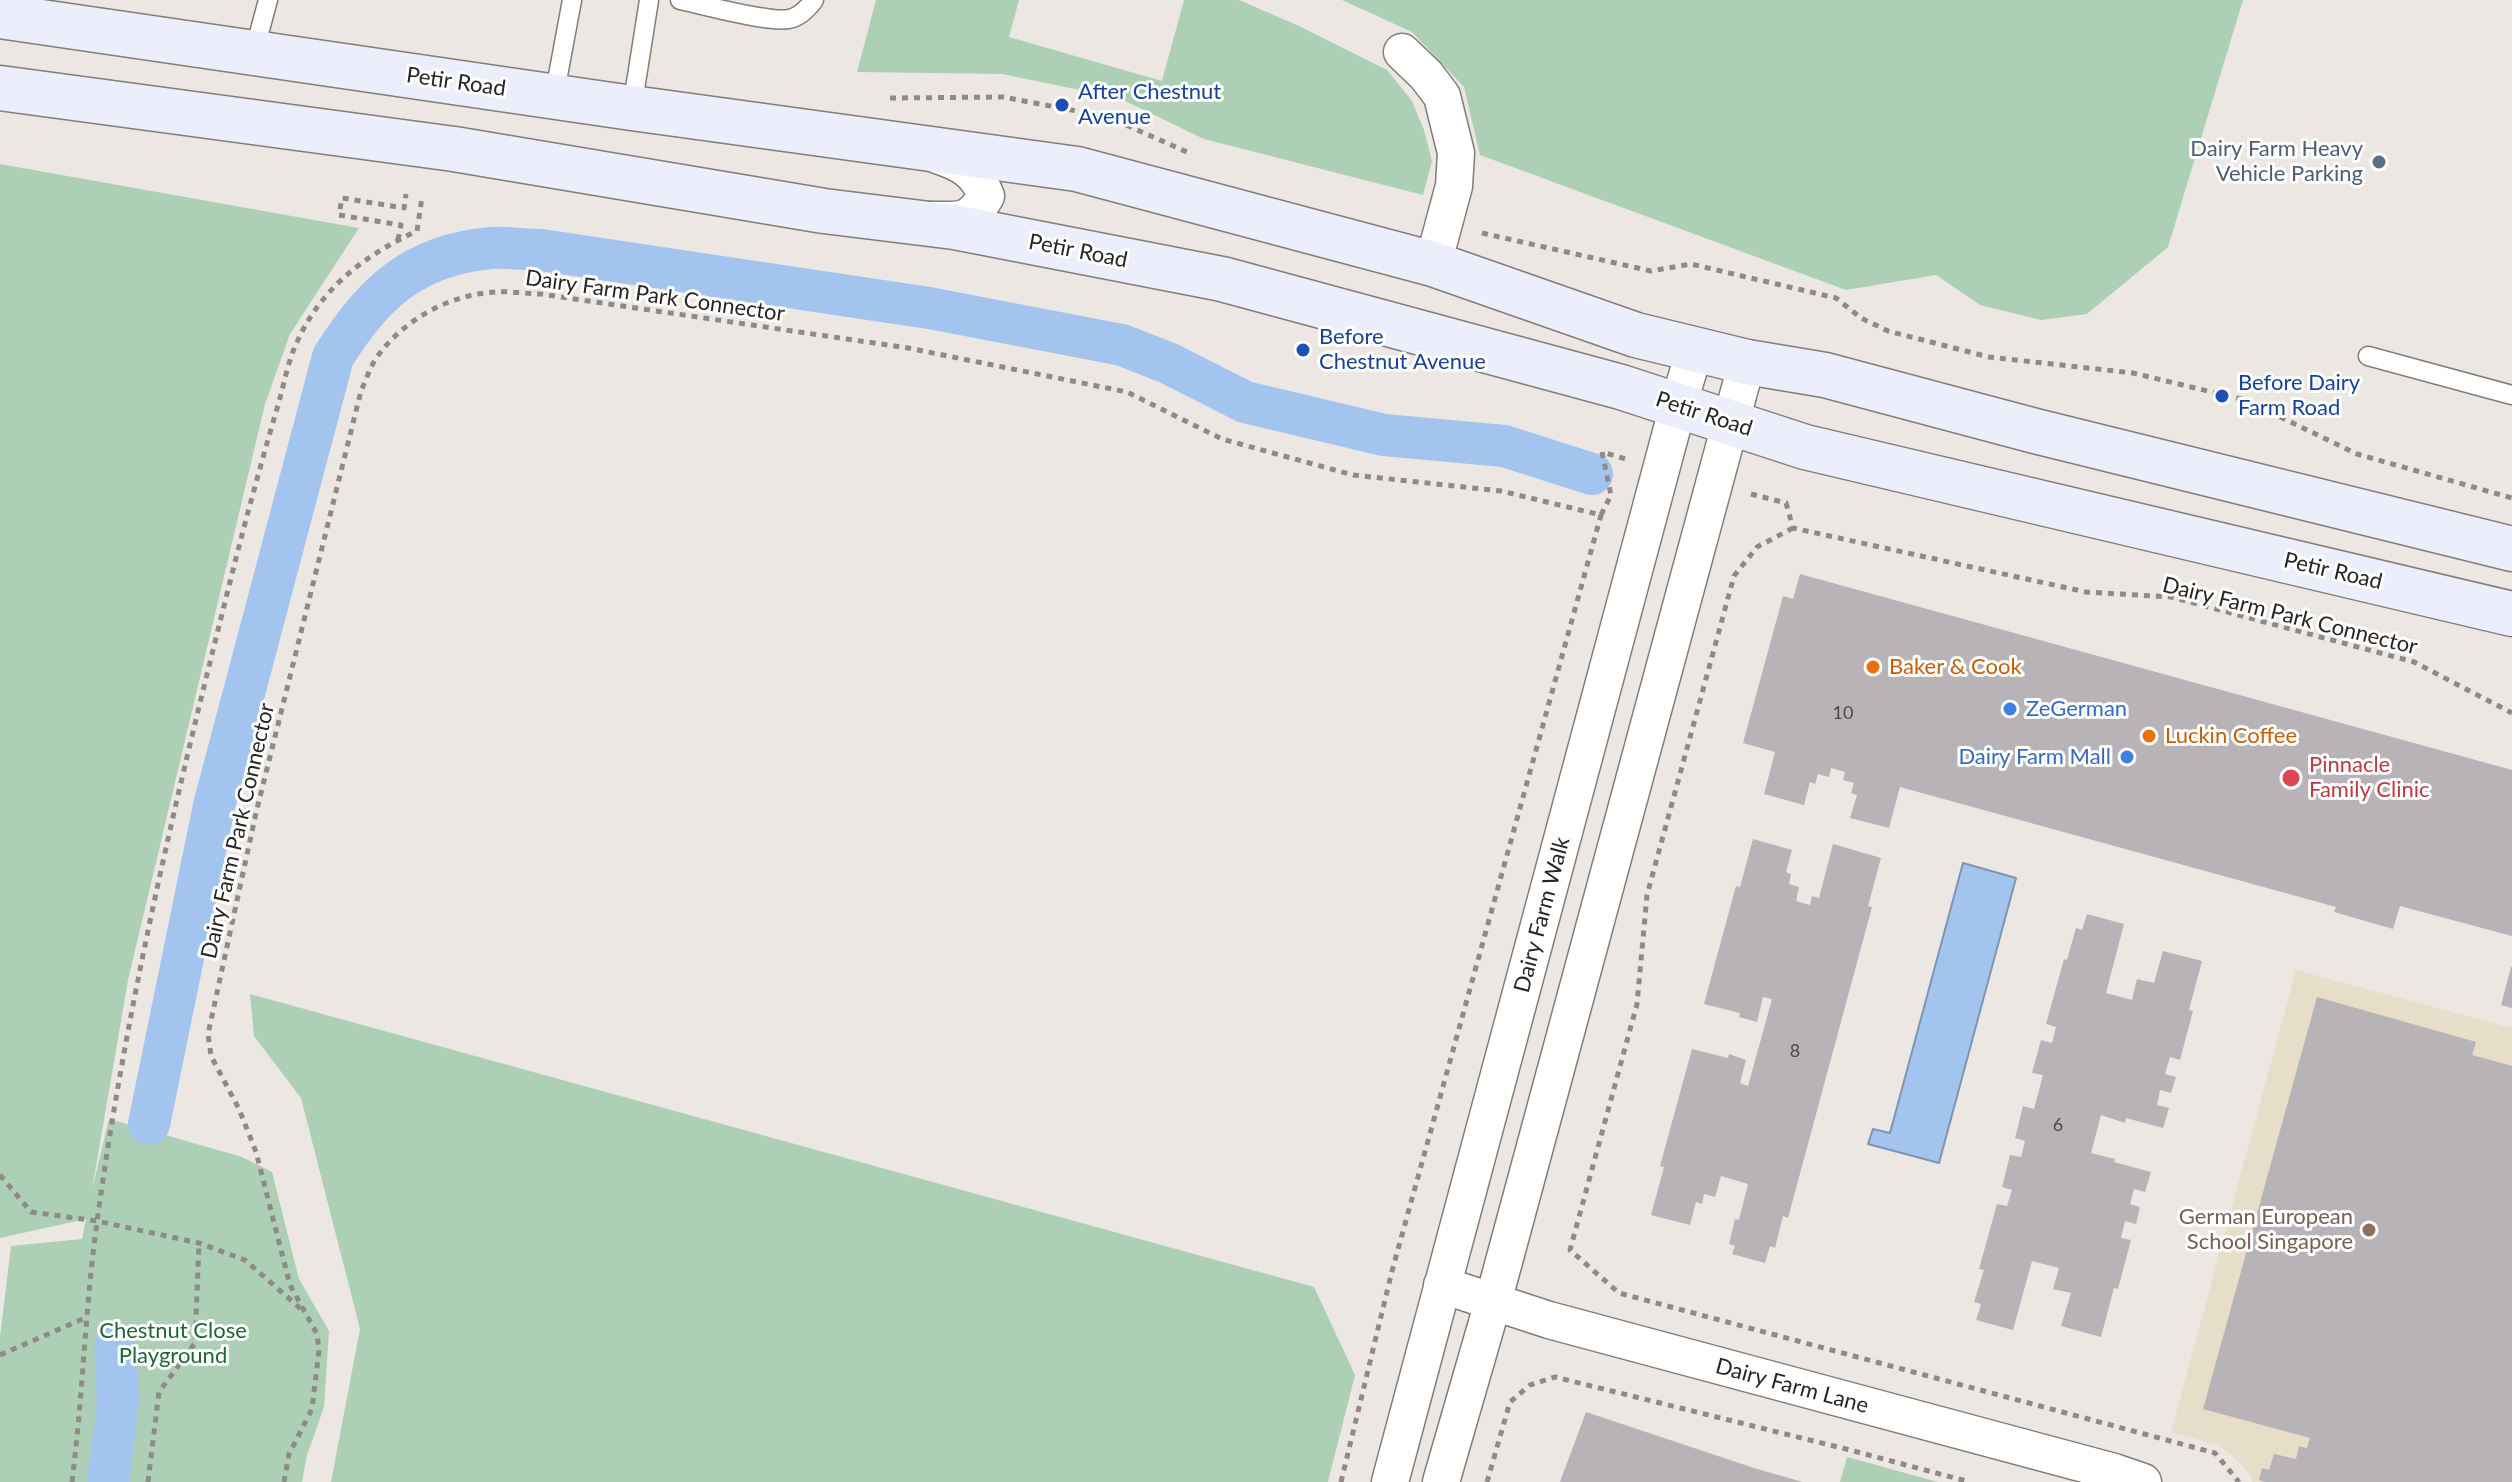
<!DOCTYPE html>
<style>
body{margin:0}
canvas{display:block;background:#ece7e2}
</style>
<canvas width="2512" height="1482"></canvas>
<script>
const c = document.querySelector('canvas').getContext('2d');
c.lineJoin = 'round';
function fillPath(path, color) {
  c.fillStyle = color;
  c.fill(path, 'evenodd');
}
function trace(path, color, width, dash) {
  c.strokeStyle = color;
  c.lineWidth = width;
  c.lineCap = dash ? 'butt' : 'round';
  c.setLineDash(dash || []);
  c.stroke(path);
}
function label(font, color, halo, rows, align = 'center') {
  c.font = font + ' Lato,sans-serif';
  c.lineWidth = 6;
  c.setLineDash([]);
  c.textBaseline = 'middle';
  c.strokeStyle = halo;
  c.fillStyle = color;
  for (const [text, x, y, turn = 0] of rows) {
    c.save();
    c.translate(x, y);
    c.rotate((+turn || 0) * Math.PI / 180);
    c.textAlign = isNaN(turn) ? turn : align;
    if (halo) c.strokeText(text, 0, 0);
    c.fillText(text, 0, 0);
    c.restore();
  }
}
const education = new Path2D(`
 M2296,970L2512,1028V1482H2252L2249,1473L2235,1458L2218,1445L2171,1432Z`);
const green = new Path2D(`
 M876,0H1019L1009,37L1162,81L1184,0H1239L1299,26L1387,70L1412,101L1424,130L1432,161L1423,195L1204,139L1119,98L1002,74L857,72Z
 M1342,0H2243L2168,247L2087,314L2041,320L1980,305L1936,275L1846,290L1480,155L1464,87L1412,32Z
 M0,164L359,228L290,334L265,404L128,980L92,1190L109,1119L242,1157L272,1172L299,1279L329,1331L324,1407L307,1455L302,1482H0V1337L11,1246L82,1239L86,1219L0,1238Z
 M250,994L1314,1287L1355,1375L1328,1482H331L360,1329L301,1098L254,1036Z
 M1847,1457L1938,1482H1840Z`);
const water = new Path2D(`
 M1963,863L2016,878L1939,1163L1868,1144L1873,1129L1890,1133Z`);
const canal = new Path2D(`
 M149,1124L214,806L333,357C372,294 413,255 491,248C507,247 525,250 541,250L929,308L1122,345L1168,363L1245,402L1384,435L1504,446L1592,474
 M108,1482L118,1402L115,1345`);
const building = new Path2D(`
 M1800,574L2512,770V936L2400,906L2393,929L2334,912L2336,907L1900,787L1889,828L1850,818L1857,795L1851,793L1854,783L1843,780L1845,772L1831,768L1829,777L1818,774L1815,784L1810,782L1804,805L1764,794L1775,752L1743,743L1783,596L1793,599Z
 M1753,839L1792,850L1786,872L1791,874L1789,884L1799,887L1796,901L1810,905L1812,896L1819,898L1833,844L1881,858L1868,906L1872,907L1788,1218L1783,1216L1775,1248L1770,1246L1765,1263L1732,1254L1735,1246L1729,1244L1735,1219L1739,1220L1748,1184L1721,1176L1715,1197L1704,1194L1702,1204L1696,1202L1690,1225L1651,1215L1664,1167L1660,1166L1692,1049L1728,1058L1729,1054L1746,1060L1740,1083L1748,1086L1772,999L1763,997L1757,1022L1739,1017L1740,1013L1704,1004L1736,886L1740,887Z
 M2087,914L2124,924L2106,993L2132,1000L2137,979L2154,983L2163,951L2202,961L2189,1010L2193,1011L2180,1060L2170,1057L2165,1074L2176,1077L2171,1093L2160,1090L2157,1105L2169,1108L2163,1128L2126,1118L2125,1123L2101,1115L2091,1153L2115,1159L2114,1162L2151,1172L2145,1192L2134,1189L2130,1204L2140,1207L2136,1224L2125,1221L2121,1238L2131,1240L2118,1289L2114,1288L2101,1337L2061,1326L2071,1293L2053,1289L2059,1268L2032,1261L2013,1330L1976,1320L1981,1304L1974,1302L1984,1270L1979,1269L1997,1204L2007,1206L2012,1190L2002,1187L2010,1155L2021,1157L2025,1141L2015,1138L2023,1106L2034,1109L2043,1075L2032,1073L2041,1040L2052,1043L2056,1027L2046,1024L2064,959L2067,960L2076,928L2082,930Z
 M2511,967H2512V1008L2501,1005Z
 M2317,997L2476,1042L2472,1055L2512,1066V1482H2265L2259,1480L2262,1468L2269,1470L2274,1454L2296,1459L2299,1446L2307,1448L2310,1438L2203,1409Z
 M1586,1412L1757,1469L1803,1482H1560Z`);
const path = new Path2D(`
 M890,98L1003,97L1108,117L1187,152
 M1482,233L1651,271L1691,264L1836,298L1861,318L1888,331L1989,357L2133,373L2245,400L2357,454L2512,498
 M398,240L401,225L339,215L342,198L404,208L406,194
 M1751,494L1786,503L1793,528L2086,592L2171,597L2414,662L2512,713
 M1793,528L1757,547L1734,576L1647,895L1637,1004L1570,1250L1619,1293L2215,1453L2239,1482
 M0,1175L31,1212L97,1221L199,1243L245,1260L301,1309
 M0,1355L85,1318
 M72,1482C83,1395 85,1309 97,1222C125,1015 173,809 224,606C240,541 257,477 276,412C283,390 287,363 297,342C321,288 365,255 417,231L422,197
 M148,1482L159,1392L195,1343L199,1243
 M284,1482L289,1454L312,1409L319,1350L317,1334L290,1285L256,1152L239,1109L211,1056L208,1034L256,813L361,391C366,380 370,367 377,357C404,319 452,293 498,292C512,291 527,294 541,294L908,348L1127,392L1222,439L1353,475L1501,491L1601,515L1611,495L1602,452L1626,459
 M1341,1482L1392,1271L1601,515
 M1487,1482L1510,1402L1530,1385L1555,1377L1846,1449L1970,1482`);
const service = new Path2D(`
 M680,0C703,5 770,23 789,19C800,17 808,8 814,0
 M254,52L268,0
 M554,97L572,0
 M632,108L649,0
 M2368,356L2512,395`);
const minor = new Path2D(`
 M1402,52L1426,75L1442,96L1456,153L1454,186L1433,264
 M932,220C961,220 970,223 986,196C977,171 961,163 937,155
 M1442,1285L1549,1320L2114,1472L2143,1482
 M1390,1482L1678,406L1695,349
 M1441,1482L1493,1302L1747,362`);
const secondary = new Path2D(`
 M0,16L632,108L1077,169L1433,264L1636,335L1747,362L1825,375L2035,431L2512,549
 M0,88L454,149L824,211L954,227L1222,279L1621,387L1805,447L2512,614`);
const markers = [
 [1062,105,8,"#1a4fb4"],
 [2379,162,8,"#5c6f8a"],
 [1303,350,8,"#1a4fb4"],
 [2222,396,8,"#1a4fb4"],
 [1873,667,8,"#e8710a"],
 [2010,709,8,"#3f7fe0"],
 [2149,736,8,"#e8710a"],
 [2127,757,8,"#3f7fe0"],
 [2291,778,10,"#e0444e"],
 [2369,1230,8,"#8d6e63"]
];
const numberNames = [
 ["10",1843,713],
 ["8",1795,1051],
 ["6",2058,1125]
];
const streetNames = [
 ["Petir Road",456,82,8],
 ["Petir Road",1078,251,11],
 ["Dairy Farm Park Connector",655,296,8],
 ["Petir Road",1704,414,18],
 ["Petir Road",2333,571,13],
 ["Dairy Farm Park Connector",2290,616,14],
 ["Dairy Farm Park Connector",238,831,-77],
 ["Dairy Farm Walk",1542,915,-75],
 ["Dairy Farm Lane",1792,1386,15]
];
const transitNames = [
 ["After Chestnut",1078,92],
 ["Avenue",1078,117],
 ["Before",1319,337],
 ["Chestnut Avenue",1319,362],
 ["Before Dairy",2238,383],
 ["Farm Road",2238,408]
];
const serviceNames = [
 ["Dairy Farm Heavy",2363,149],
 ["Vehicle Parking",2363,174]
];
const foodNames = [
 ["Baker & Cook",1889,667],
 ["Luckin Coffee",2165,736]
];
const shopNames = [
 ["ZeGerman",2026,709],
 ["Dairy Farm Mall",2111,757,"right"]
];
const healthNames = [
 ["Pinnacle",2309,765],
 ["Family Clinic",2309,790]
];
const educationNames = [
 ["German European",2353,1217],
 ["School Singapore",2353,1242]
];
const parkNames = [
 ["Chestnut Close",173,1331],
 ["Playground",173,1356]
];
fillPath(education, '#e7dec9');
fillPath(green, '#adcfb5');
fillPath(water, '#a3c4ef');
trace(water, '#7e95b2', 2);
trace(canal, '#a3c4ef', 42);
fillPath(building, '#b8b3b7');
trace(service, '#827d79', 21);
trace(minor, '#827d79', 39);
trace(secondary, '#827d79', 47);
trace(path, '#8e8a86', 5, [6, 6]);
trace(service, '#fff', 18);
trace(minor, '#fff', 36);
trace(secondary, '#edeefc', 44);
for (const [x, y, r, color] of markers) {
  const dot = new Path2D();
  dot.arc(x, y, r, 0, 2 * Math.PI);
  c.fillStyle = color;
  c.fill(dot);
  trace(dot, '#fff', 3);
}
label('18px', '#4c4949', null, numberNames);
label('22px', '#282624', '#fff', streetNames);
label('22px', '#164399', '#fff', transitNames, 'left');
label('22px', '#4e5e75', '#fff', serviceNames, 'right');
label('22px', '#c56008', '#fff', foodNames, 'left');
label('22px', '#366cbe', '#fff', shopNames, 'left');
label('22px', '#be3a42', '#fff', healthNames, 'left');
label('22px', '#785e54', '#fff', educationNames, 'right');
label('22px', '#206639', '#fff', parkNames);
</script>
